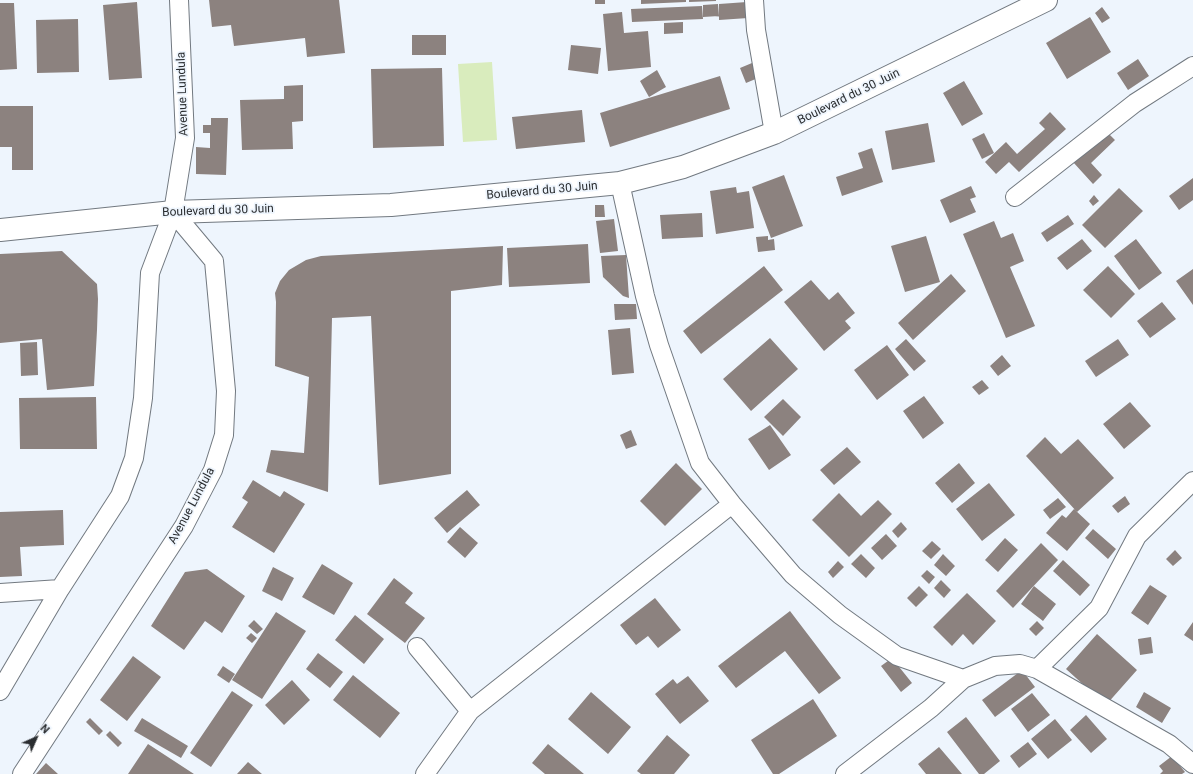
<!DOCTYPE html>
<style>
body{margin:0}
#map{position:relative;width:1193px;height:774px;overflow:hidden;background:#eef5fd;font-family:Roboto,sans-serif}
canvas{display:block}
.north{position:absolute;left:16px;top:718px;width:40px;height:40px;-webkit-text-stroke:3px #eef5fd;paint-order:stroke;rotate:45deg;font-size:11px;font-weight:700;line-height:16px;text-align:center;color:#2a2d30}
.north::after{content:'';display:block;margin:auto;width:14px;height:18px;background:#2a2d30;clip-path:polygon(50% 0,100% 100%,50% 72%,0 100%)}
</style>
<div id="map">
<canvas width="1193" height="774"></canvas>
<div class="north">N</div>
</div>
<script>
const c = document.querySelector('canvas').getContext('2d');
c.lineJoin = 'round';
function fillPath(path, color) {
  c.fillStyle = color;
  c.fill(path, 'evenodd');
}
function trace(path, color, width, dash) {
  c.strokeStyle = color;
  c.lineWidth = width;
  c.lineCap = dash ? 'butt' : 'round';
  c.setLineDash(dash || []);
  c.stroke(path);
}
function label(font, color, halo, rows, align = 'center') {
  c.font = font + ' Roboto,sans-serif';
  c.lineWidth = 3.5;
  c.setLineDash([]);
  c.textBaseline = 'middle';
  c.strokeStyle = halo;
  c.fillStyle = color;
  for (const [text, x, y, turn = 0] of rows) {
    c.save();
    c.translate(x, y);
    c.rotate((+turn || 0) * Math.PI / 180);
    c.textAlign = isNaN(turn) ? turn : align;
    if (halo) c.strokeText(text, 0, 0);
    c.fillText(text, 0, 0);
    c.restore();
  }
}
const green = new Path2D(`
 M492,62L497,140L463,142L458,64Z`);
const building = new Path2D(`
 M209,0H339L345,53L307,57L305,38L234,46L231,25L212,27Z
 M595,0H605V4H595Z
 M641,0H686V2L641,4Z
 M689,0H716V1L689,2Z
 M137,2L142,78L109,80L103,5Z
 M747,2L748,18L719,20V4Z
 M0,3H14L17,69L0,70Z
 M718,4L719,16L703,17V5Z
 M702,6L703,19L632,22L631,9Z
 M1102,7L1110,18L1102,23L1095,13Z
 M622,12L624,33L648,31L651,67L608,71L603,14Z
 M1090,17L1111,52L1067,79L1046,43Z
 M78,19L79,72L37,73L36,20Z
 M683,22V33L664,34V23Z
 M412,35H446V55H412Z
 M571,45L601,48L598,74L568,70Z
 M1138,59L1149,76L1128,90L1117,73Z
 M752,63L758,78L746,83L740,68Z
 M442,68L444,146L373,148L371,69Z
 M657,70L666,87L649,97L640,81Z
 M720,76L730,109L610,147L600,113Z
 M964,81L983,114L962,126L943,93Z
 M303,85V121L292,122L293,149L242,150L240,100L284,99V86Z
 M0,106H33V170H12V147H0Z
 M582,110L585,142L516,149L512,117Z
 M1050,112L1066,129L1019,172L1009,162L996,174L985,162L1006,142L1017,154L1045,129L1039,123Z
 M211,118H228L226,175L196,174V147L210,148V133H203V125H211Z
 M928,123L935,162L892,170L885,131Z
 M1106,131L1115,140L1091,163L1102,175L1093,184L1073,162Z
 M984,133L994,153L982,159L972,139Z
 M872,148L883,182L842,196L836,177L863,168L858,153Z
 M784,175L803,226L771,238L752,187Z
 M1193,178V200L1179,210L1169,196Z
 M971,186L976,197L970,199L976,212L950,223L940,200Z
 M736,187L737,193L749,191L754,228L716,234L710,191Z
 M1119,188L1143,211L1105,248L1082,225Z
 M1094,195L1099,201L1093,206L1089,201Z
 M595,205H604L605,217H595Z
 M702,213L703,237L662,239L660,215Z
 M1068,215L1074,224L1047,242L1041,233Z
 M614,219L618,251L600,253L596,221Z
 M994,221L1001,238L1013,233L1024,261L1010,267L1035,326L1006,338L963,234Z
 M768,236V240L774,239L775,250L758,252L756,237Z
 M926,236L940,282L905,292L891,246Z
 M1082,239L1092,251L1067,270L1057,258Z
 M1136,239L1162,273L1139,290L1114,256Z
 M588,244L590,283L509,287L507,248Z
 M503,246L502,285L451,291V474L379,485L371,316L332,318L328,492L266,472L271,450L304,453L309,377L275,366L276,302L275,293L280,281L289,270L306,260L321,256Z
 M62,251L97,284L98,299L97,330L94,386L47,390L42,339L0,343V254Z
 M626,255L629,298L623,296L603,277L601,256Z
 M764,266L783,290L701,354L683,331Z
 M1108,266L1135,294L1111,318L1083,290Z
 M1193,269V305L1176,281Z
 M951,274L966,291L913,340L898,323Z
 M811,280L829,300L838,292L855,313L845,321L851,328L824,351L784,302Z
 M1162,302L1176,319L1150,338L1137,321Z
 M614,304H636L637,319L615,320Z
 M630,328L634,373L612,375L608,330Z
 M770,338L798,369L751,411L723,379Z
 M906,339L926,361L914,371L895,349Z
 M1118,339L1129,355L1096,377L1085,361Z
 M37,342L38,375L21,376L20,343Z
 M887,345L909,375L877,400L854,370Z
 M1002,355L1011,366L998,376L990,366Z
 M982,380L989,388L979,395L972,387Z
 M924,396L944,423L923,439L903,411Z
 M96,397L97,449H20L19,398Z
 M783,399L801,417L783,436L764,417Z
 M1130,402L1151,426L1124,449L1103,424Z
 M770,425L791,455L769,470L748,439Z
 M631,430L637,445L626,449L620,435Z
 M1045,437L1061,454L1078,439L1114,478L1077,512L1026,456Z
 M847,447L861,462L834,485L820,470Z
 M676,463L702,489L665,526L640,501Z
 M959,463L975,483L952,503L935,483Z
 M253,480L280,497L284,491L305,504L274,553L232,527L248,502L242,498Z
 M989,483L1015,515L982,541L956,509Z
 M467,490L480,505L447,533L434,518Z
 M839,493L861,516L878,500L892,514L849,557L812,520Z
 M1125,496L1130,504L1118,513L1112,506Z
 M1058,498L1066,507L1050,519L1043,510Z
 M1074,509L1090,524L1067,551L1046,533L1062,515L1066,518Z
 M63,510L64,545L20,547L22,576L0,577V512Z
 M901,522L907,529L898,538L892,531Z
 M460,527L478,543L465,558L447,542Z
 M1093,529L1116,549L1108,559L1085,538Z
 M886,534L897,546L882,560L871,548Z
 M1005,538L1018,550L998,572L985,560Z
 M932,541L941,549L931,559L922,551Z
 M1041,543L1058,560L1013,608L996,591Z
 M1175,550L1182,558L1173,566L1166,559Z
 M861,554L875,568L866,578L851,564Z
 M943,554L955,566L946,576L934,565Z
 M1063,560L1090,585L1080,596L1053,571Z
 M838,561L844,567L833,578L828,572Z
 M322,564L353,583L334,615L302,597Z
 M273,567L294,578L282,601L262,591Z
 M207,569L245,596L222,633L205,621L184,650L151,626L185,572Z
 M927,570L935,577L929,584L921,576Z
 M394,578L413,593L405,603L425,618L405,643L367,614Z
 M941,580L951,590L944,598L934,588Z
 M1150,585L1167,596L1148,625L1131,613Z
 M919,586L928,595L916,607L907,598Z
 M1034,586L1056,604L1043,621L1021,604Z
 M967,593L996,621L973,645L963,634L952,646L933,627Z
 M655,598L681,630L658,648L648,636L636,645L620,625Z
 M790,611L841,678L819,694L785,651L736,688L718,666Z
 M276,612L306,631L262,699L232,680Z
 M355,615L384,639L364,664L335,640Z
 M254,620L263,629L257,634L248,626Z
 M1037,621L1044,628L1036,636L1029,629Z
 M1193,622V641L1184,635Z
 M251,633L257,638L252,643L246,638Z
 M1097,634L1137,670L1106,705L1066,669Z
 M1151,637L1153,653L1140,655L1138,639Z
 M318,653L343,672L330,688L306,669Z
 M133,656L161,677L127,721L100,700Z
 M892,658L912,683L901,692L881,666Z
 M223,666L235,674L229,683L217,675Z
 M1022,670L1035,687L995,717L982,700Z
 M353,675L400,713L380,738L333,700Z
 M688,676L709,701L680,724L655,694L673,679L677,684Z
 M292,680L310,700L284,725L265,705Z
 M232,691L253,705L211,767L190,753Z
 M591,692L631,727L608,754L568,719Z
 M1144,692L1171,708L1162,723L1136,707Z
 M1032,693L1050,715L1028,732L1011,709Z
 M813,699L837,736L779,774H773L751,740Z
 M1086,715L1107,739L1091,753L1070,730Z
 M966,717L1000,761L984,774H979L947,732Z
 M90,718L103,731L99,735L86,722Z
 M142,718L188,746L181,758L134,731Z
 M1055,719L1072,740L1048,759L1031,739Z
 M110,731L122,743L118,747L106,735Z
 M667,735L690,755L674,774H641L637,771Z
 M1028,742L1037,754L1019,768L1010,756Z
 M148,744L194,774H128Z
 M548,744L584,774H545L532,763Z
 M939,747L962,774H926L918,764Z
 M1172,756L1185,772L1182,774H1160L1163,771L1159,766Z
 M248,762L262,774H237Z
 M46,763L58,774H36Z`);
const street = new Path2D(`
 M754,0L756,30L774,133
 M620,183L645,296L659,345L700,463L732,504L793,575L840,615L897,656L963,679L995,666L1020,664L1037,669L1169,744L1193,764
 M1015,197L1135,103L1193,66
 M0,593L60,589
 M417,647L470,711
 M1037,669L1099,608L1137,536L1193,481
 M0,691L60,589L120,496L134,458L143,398L150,273L173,212L185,138L179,0
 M22,774L184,526L213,470L224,435L226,391L214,261L173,212
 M425,774L470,711L732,504
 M845,774L931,708L963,679`);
const secondary = new Path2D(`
 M0,230L173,212L391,205L620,183L683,167L774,133L1046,0`);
const streetNames = [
 ["Avenue Lundula",183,94,-92],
 ["Boulevard du 30 Juin",849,97,-26],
 ["Boulevard du 30 Juin",542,191,-5],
 ["Boulevard du 30 Juin",218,211,-2],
 ["Avenue Lundula",192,506,-62]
];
fillPath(green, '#d9ecbd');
fillPath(building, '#8c827f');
trace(street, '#727980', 20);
trace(secondary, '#727980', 24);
trace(street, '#fff', 18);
trace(secondary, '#fff', 22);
label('12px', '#2a2d30', '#eef5fd', streetNames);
</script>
